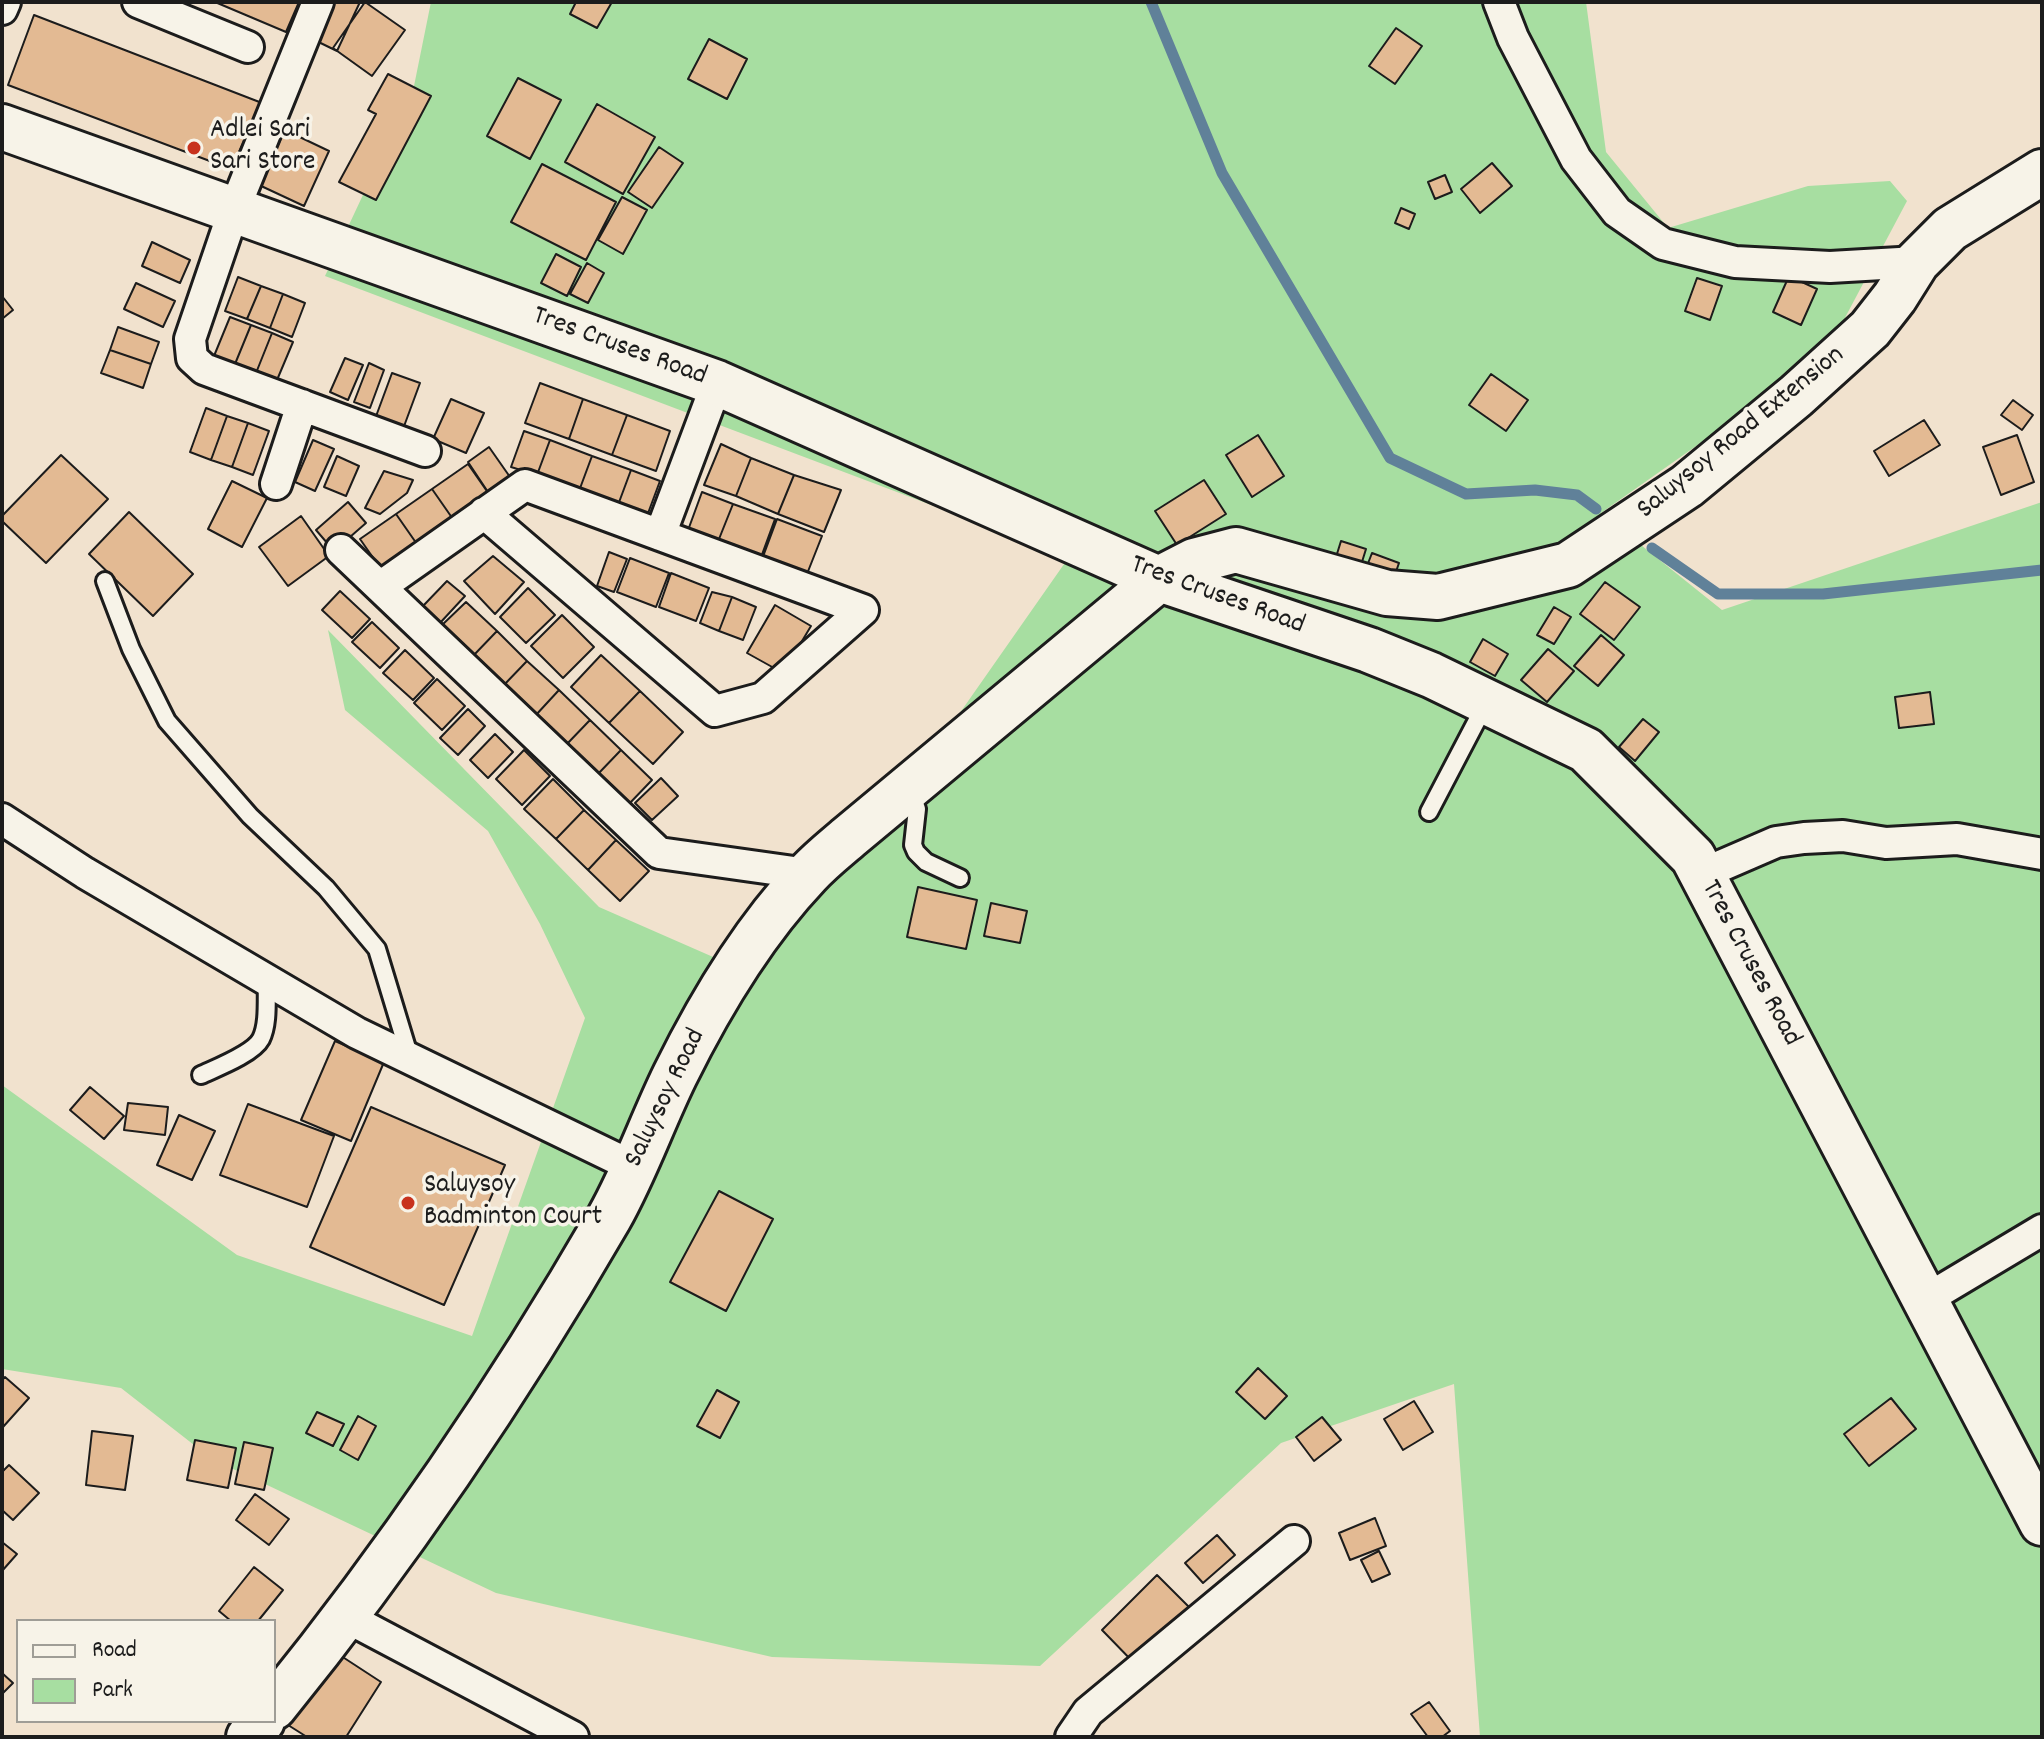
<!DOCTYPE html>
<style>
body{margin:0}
#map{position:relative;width:2044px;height:1739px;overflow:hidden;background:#f1e2ce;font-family:Dekko,sans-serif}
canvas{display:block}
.frame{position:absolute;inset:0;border:4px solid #1c1c1c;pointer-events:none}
.legend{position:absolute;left:16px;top:1619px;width:260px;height:104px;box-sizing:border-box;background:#f7f3e8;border:2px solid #9f9d96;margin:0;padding:10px 14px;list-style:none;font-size:24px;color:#1c1c1c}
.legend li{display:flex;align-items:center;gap:16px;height:40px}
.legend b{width:40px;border:2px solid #9f9d96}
</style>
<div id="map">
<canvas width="2044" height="1739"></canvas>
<div class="frame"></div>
<ul class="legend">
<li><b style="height:10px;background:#f7f3e8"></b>Road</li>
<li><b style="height:22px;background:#a7dea1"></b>Park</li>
</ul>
</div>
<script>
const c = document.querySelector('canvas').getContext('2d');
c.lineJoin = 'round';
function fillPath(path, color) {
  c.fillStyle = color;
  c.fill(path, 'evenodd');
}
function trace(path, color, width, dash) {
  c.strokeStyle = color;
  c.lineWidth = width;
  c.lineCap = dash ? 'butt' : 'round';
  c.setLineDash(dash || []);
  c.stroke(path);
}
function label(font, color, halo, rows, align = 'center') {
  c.font = font + ' Dekko,sans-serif';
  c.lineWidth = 7;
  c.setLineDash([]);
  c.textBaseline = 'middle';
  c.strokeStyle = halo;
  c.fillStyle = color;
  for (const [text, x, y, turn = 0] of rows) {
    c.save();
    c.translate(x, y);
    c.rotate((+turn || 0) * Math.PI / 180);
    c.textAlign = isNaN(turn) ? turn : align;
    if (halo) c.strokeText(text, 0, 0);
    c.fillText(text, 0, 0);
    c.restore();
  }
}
const green = new Path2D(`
 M431,2H1586L1606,152L1668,228L1808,186L1890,181L1907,201L1839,329L1753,406L1601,513L1722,610L2042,502V1737H1480L1454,1384L1281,1443L1040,1666L772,1657L496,1593L212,1459L121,1388L2,1369V1085L237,1255L472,1336L585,1018L540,924L488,831L345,710L328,630L599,907L720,960L908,787L1069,557L325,276L414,86Z`);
const stream = new Path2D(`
 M1151,2L1222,173L1390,458L1466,494L1535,490L1577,495L1596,509
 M1652,548L1718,594H1823L2042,570`);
const building = new Path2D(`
 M215,2H299L286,32Z
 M315,2H360L337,51L300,33Z
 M365,2L405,30L372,76L333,48Z
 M576,2H612L597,28L570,14Z
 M34,15L262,103L231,169L8,85Z
 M1396,28L1422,46L1395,84L1369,66Z
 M709,39L747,59L727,99L688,79Z
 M388,74L431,96L376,200L339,182L376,114L368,110Z
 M518,78L561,100L530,159L487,136Z
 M597,104L655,137L623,194L565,162Z
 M285,130L329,151L304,206L259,185Z
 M659,147L683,163L652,208L628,192Z
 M1492,163L1512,186L1480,213L1461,189Z
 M542,164L616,202L586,260L511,222Z
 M1445,175L1452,192L1435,199L1428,182Z
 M622,197L647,210L623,254L598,240Z
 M1401,208L1415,214L1409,229L1395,223Z
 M152,242L190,260L180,283L142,266Z
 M556,254L581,267L567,296L541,283Z
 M587,263L604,273L588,303L570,294Z
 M1789,276L1817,289L1801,325L1773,312Z
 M238,277L261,286L247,319L225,311Z
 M1697,278L1722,286L1710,320L1685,311Z
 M136,283L175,301L163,327L124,309Z
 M261,286L283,294L270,328L247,319Z
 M283,294L305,303L292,337L270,328Z
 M2,296L13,310L2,319Z
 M230,317L251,325L235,364L214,356Z
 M251,325L272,333L256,373L235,364Z
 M118,327L159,342L151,364L110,350Z
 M272,333L293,342L277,380L256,373Z
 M110,350L151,364L143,388L101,373Z
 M345,358L363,365L348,400L330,392Z
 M369,363L384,370L370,408L354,402Z
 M392,373L420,383L403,429L375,419Z
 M1491,374L1528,400L1506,431L1469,405Z
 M540,383L583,399L569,439L525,423Z
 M451,399L484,413L466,453L433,439Z
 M583,399L627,415L612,455L569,439Z
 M2013,400L2033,415L2022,430L2001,415Z
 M206,408L227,416L211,460L190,452Z
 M627,415L670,431L656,471L612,455Z
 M227,416L248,423L232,467L211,460Z
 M1924,420L1940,445L1889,476L1874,451Z
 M248,423L269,431L253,475L232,467Z
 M524,431L550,440L537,475L511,467Z
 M1258,435L1284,476L1252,497L1226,455Z
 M2017,435L2034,482L2001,495L1983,447Z
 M313,440L334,449L315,491L295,482Z
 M550,440L592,456L579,491L537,475Z
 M721,444L751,458L736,496L704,485Z
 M489,447L510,477L488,492L468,462Z
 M61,455L108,499L46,563L2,521V516Z
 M337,456L359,466L346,496L324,487Z
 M592,456L631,470L618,505L579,491Z
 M751,458L794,475L778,514L736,496Z
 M468,464L491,497L455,522L432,489Z
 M631,470L660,481L647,516L618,505Z
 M384,471L413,480L407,493L380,514L365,508Z
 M794,475L841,490L824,532L778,514Z
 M1204,480L1226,514L1177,545L1155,511Z
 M232,481L267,498L242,547L208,529Z
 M432,489L455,522L419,547L396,514Z
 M702,492L733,504L717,544L687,533Z
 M348,502L366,523L334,551L316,530Z
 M733,504L775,519L760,560L717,544Z
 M129,512L193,574L153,616L89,554Z
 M396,514L419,547L383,572L360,539Z
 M301,516L329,556L288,586L259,547Z
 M777,519L822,536L805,579L761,562Z
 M1341,541L1366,549L1357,578L1332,570Z
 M609,552L627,559L614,592L597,586Z
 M1372,553L1399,563L1390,589L1362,579Z
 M493,556L524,582L495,614L464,581Z
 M630,558L669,573L656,607L617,592Z
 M671,573L709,588L696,621L659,607Z
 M447,581L465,596L440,623L423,606Z
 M1605,582L1640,607L1614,640L1580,614Z
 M528,588L555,615L526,643L500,617Z
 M340,591L370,619L352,638L322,610Z
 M712,592L732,597L719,631L700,623Z
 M732,597L756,607L743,640L719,631Z
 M466,602L497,631L473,656L441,626Z
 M775,605L811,626L783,673L747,653Z
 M1554,607L1571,617L1554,644L1537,635Z
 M562,615L594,647L563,678L531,646Z
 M372,622L399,648L380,668L352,642Z
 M497,631L527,661L503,686L473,656Z
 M1601,635L1624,655L1598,686L1574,666Z
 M1483,639L1508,654L1495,676L1470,662Z
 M1548,649L1574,671L1547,702L1521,680Z
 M405,650L434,678L413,700L383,673Z
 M601,655L640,691L609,723L571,687Z
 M527,661L559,690L535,716L503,686Z
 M437,679L465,706L442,730L414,703Z
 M559,690L590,720L566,745L535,716Z
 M640,691L683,732L653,764L609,723Z
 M1930,692L1934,724L1899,728L1895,697Z
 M468,709L485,726L458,755L440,738Z
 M1643,719L1659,732L1635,761L1619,747Z
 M590,720L621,750L597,775L566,745Z
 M495,734L513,752L488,778L470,760Z
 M524,750L550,776L522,805L496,779Z
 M621,750L652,780L628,805L597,775Z
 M661,778L678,796L652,820L635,803Z
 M553,779L584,810L556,839L524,809Z
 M584,810L616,840L588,870L556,839Z
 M616,840L649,871L620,901L588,870Z
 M918,887L977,900L966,949L907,937Z
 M991,903L1027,911L1020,943L984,936Z
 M335,1041L384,1062L351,1141L301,1120Z
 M90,1087L124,1116L104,1139L70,1110Z
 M128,1103L168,1107L165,1135L124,1130Z
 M248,1104L334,1136L307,1207L220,1175Z
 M371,1107L505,1165L444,1305L310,1247Z
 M179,1115L215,1131L192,1180L157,1165Z
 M719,1191L773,1219L726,1311L670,1282Z
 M1258,1368L1287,1396L1265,1419L1236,1392Z
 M5,1377L29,1398L3,1427L2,1380Z
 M717,1390L739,1402L720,1438L697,1426Z
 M1891,1398L1916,1429L1869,1466L1844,1434Z
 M1414,1401L1433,1432L1403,1450L1384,1419Z
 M317,1412L344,1424L333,1446L306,1433Z
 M358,1416L376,1426L358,1460L340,1450Z
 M1322,1417L1341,1440L1314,1461L1296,1437Z
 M92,1431L133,1436L125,1490L86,1485Z
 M195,1440L236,1448L228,1488L187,1480Z
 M244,1442L273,1448L264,1490L235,1484Z
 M9,1465L39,1493L13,1520L2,1510V1472Z
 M255,1494L289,1519L269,1545L236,1520Z
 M1375,1518L1386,1546L1350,1560L1339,1533Z
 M1217,1535L1235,1555L1203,1583L1185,1563Z
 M2,1542L17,1554L2,1571Z
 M1379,1551L1390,1574L1372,1582L1361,1560Z
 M254,1567L283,1590L258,1621H231L219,1611Z
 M1157,1575L1193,1611L1137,1666L1102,1630Z
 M335,1652L381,1682L346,1737H307L288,1725Z
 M2,1673L13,1683L2,1694Z
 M1429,1702L1450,1731L1442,1737H1428L1411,1714Z`);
const lane = new Path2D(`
 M105,581L131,649L167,721L250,816L326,888L377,949L410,1058
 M909,789L917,809L913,845L916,852L926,862L960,878
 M1429,812L1485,705
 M201,1075C216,1068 253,1054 261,1039C269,1023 266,998 267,980`);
const street = new Path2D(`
 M138,2L248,47
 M318,2L234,210L190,339L192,358L204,369L425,451
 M1499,2L1513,38L1576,159L1617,212L1663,244L1735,262L1830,267L1917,262
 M2,9L5,2
 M276,484L302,405
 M660,535L717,383
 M341,550L659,853L808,874
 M380,587L525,485L863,610L763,698L715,711L484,513
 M2,819L85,873L357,1033L634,1167
 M1702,874L1776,842L1804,838L1843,836L1886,843L1957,839L2042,854
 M1925,1300L2042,1230
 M346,1617L573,1737
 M1071,1737L1088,1712L1294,1541`);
const secondary = new Path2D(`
 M2,127L717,383L1159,579L1369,650L1431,675L1586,750L1693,857L2042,1523
 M274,1707C399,1553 510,1389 609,1218C635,1172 652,1122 675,1075C710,1004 754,931 808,874C821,860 835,849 849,837L1159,579L1194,561L1236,550L1387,593L1438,597L1568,565L1687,486L1796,396L1870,329L1895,297L1917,262L1950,229L2042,172
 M249,1737L262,1721`);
const markers = [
 [194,148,8,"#c8321e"],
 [408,1203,8,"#c8321e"]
];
const poiNames = [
 ["Adlei Sari",210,132],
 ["Sari Store",210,164],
 ["Saluysoy",424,1187],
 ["Badminton Court",424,1219]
];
const streetNames = [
 ["Tres Cruses Road",619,348,20],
 ["Saluysoy Road Extension",1742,434,-39],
 ["Tres Cruses Road",1217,597,20],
 ["Tres Cruses Road",1749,964,62],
 ["Saluysoy Road",667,1099,-64]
];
fillPath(green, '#a7dea1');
trace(stream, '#608199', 11);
fillPath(building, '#e3ba93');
trace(building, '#1c1c1c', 2);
trace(lane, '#1c1c1c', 22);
trace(street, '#1c1c1c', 36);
trace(secondary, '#1c1c1c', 50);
trace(lane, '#f7f3e8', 16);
trace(street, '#f7f3e8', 30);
trace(secondary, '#f7f3e8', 44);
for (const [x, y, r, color] of markers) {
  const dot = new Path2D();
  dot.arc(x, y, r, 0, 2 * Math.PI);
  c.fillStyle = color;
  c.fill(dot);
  trace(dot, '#f7f3e8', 3);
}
label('28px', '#1c1c1c', '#f7f3e8', poiNames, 'left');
label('28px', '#1c1c1c', '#f7f3e8', streetNames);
</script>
